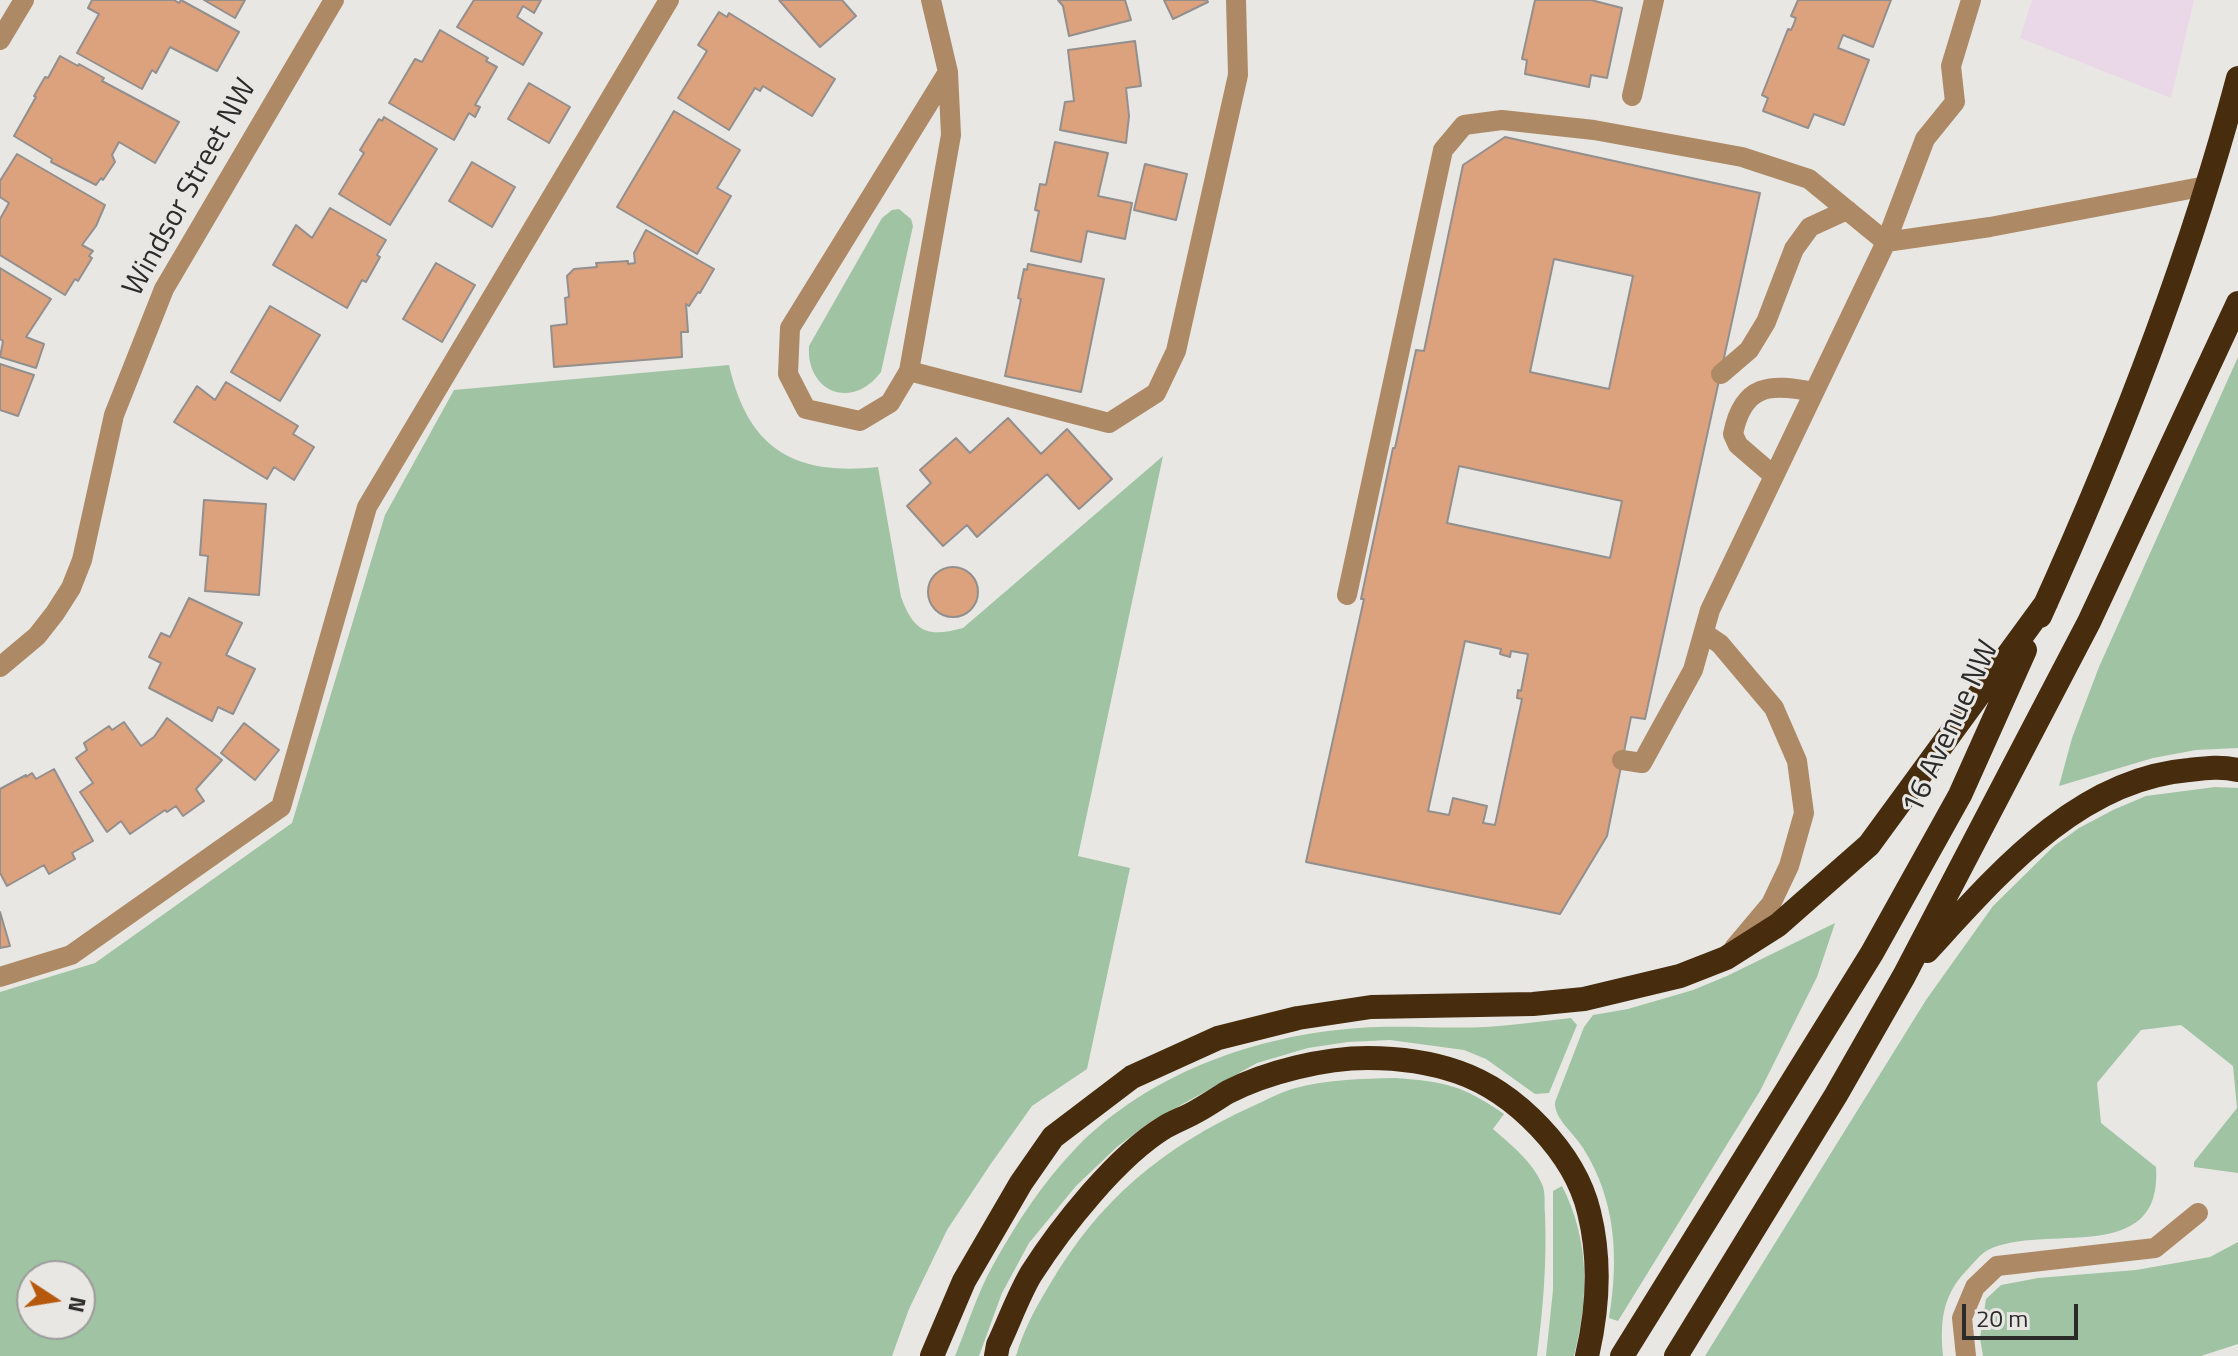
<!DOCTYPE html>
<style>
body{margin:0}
#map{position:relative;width:2238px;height:1356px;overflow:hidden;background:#e8e7e4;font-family:"Titillium Web",sans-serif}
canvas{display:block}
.north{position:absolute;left:16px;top:1260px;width:80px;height:80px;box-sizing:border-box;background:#e8e7e4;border:2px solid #9c9c9a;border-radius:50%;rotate:102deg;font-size:22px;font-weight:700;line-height:32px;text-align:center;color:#2b2b2a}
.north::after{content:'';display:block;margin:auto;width:28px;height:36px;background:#b7590c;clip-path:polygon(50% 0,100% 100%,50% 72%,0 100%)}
.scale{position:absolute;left:1962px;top:1304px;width:116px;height:36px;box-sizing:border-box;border:4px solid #2b2b2a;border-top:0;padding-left:10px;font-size:24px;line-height:28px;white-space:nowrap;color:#2b2b2a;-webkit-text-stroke:6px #e8e7e4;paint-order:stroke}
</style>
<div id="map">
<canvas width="2238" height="1356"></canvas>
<div class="north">N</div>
<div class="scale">20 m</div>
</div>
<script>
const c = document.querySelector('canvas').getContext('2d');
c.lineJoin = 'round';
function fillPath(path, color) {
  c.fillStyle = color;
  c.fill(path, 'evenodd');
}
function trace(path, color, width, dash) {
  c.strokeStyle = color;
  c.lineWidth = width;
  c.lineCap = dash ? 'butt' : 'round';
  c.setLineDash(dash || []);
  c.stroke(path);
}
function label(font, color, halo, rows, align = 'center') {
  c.font = font + ' "Titillium Web",sans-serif';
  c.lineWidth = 6;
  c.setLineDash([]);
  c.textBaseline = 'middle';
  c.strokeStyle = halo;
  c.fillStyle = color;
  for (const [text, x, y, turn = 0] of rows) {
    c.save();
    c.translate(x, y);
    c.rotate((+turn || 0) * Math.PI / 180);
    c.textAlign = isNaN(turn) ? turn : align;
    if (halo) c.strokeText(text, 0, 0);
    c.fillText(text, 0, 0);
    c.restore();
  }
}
const commercial = new Path2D(`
 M2032,0H2194L2171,98L2020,38Z`);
const green = new Path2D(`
 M899,209L911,219L913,226L881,372C852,411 806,392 809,346L882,218L892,210Z
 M2238,357V748L2196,750L2153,758L2059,786L2072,738L2099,667Z
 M729,365C748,449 794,476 878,467L901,597C914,632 927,638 963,628L1163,456L1078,856L1130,868L1087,1069L1032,1106L990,1165L947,1230L909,1309L892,1356H0V992L95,963L292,823L385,515L454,390ZM32,1276H80V1324H32Z
 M2215,787L2238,788V1173L2194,1167V1162L2237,1108L2233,1066L2181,1025L2141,1030L2097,1083L2101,1123L2156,1167C2163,1268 2044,1222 1988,1250C1980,1254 1973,1264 1966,1271C1942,1296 1940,1323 1943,1356H1705L1926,1000L1993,906L2054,846L2079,828L2113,810L2146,796Z
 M1835,923L1817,977L1760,1091L1618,1321L1609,1318C1619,1258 1616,1200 1583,1148C1574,1133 1554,1119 1555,1102L1584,1027L1593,1015L1628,1009L1693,990L1727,976Z
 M1571,1018L1577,1025L1549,1093L1535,1094L1486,1059L1464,1050L1390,1040L1348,1042L1308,1048L1257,1063L1152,1121L1118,1146L1076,1186L1029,1243L1002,1293L979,1356H955C967,1327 977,1294 992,1267C1015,1225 1043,1182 1076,1148C1149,1073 1257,1035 1359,1028C1401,1025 1444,1029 1486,1027C1514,1025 1543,1021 1571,1018Z
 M1396,1078C1446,1082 1462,1085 1504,1114L1493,1129C1511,1145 1532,1161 1542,1184C1546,1193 1544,1205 1545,1214C1547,1262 1543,1309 1537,1356H1016C1023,1331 1036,1307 1050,1284C1100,1199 1163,1147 1253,1106C1266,1100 1279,1093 1292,1089C1326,1079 1361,1079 1396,1078Z
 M1562,1186C1590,1241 1589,1297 1574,1356H1546L1553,1290V1191Z
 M2238,1242V1344L2201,1356H1983L1980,1338L1986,1299L2001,1285L2038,1278L2136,1270L2210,1257Z`);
const building = new Path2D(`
 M92,0H174L179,3L181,0L239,32L217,71L170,47L156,73L152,70L142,89L77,53L99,14L88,8Z
 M204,0H245L235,18Z
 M474,0H541L534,13L523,6L517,17L542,33L523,65L457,27Z
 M779,0H842L856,16L820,47Z
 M1058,0H1125L1131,20L1069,36L1063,6Z
 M1164,0H1207L1208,2L1173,19Z
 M1535,0H1591L1622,8L1607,78L1591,75L1589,87L1525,74L1527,60L1522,59Z
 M1798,0H1891L1873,47L1843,35L1838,48L1869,60L1844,125L1814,114L1808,128L1763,111L1768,98L1762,95L1788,29L1791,30L1793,26L1796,18L1791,16Z
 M719,12L727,17L729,13L835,79L812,116L763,86L760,91L755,88L729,130L678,98L707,51L698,45Z
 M440,30L488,58L486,61L497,67L475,105L480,107L475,117L469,113L454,140L389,103L415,59L422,62Z
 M1135,41L1141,86L1126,88L1129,116L1126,143L1060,130L1065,102L1074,101L1068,50Z
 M60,56L78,66L79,64L104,78L102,81L179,122L155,163L119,142L112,155L115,162L103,180L101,178L96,185L51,162L52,159L14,136L36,97L34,96L45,77L48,78Z
 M529,83L570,107L549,143L508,119Z
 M674,111L740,150L717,188L731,196L697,254L617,207Z
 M384,117L437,149L390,225L339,194L364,153L360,150L379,119L382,121Z
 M1505,137L1760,193L1645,719L1631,717L1607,836L1560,914L1306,862L1364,599H1361L1393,448H1395L1416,350L1424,351L1463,165ZM1554,259L1633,276L1609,389L1530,372ZM1459,466L1622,501L1610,558L1447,523ZM1465,641L1501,649L1500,654L1510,657L1511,651L1528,654L1521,691L1518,690L1517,698L1522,699L1495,825L1483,823L1487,806L1453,798L1449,815L1428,811Z
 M1055,142L1108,153L1098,196L1132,203L1125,239L1087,231L1081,262L1031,251L1039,211L1035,210L1040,184L1046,185Z
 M17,154L105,205L96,226L82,245L93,251L89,256L92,258L78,281L75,279L65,295L0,255V219L9,203L0,197V181Z
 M472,162L515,187L492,227L449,201Z
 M1145,164L1187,174L1176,220L1134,210Z
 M330,208L386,240L377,255L380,257L366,282L362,280L347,308L273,265L296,225L312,238Z
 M646,230L714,269L700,293L698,292L689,306L686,304L688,332H681L682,357L554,367L551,326L567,324L565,298L569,297L567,276L574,269L597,267L596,263L628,261V264L635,263L634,253Z
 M436,263L475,285L442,342L403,319Z
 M1028,264L1104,279L1081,392L1005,376L1021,299L1018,298L1024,269L1027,270Z
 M0,268L51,299L26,337L44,344L36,368L0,357L3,341L0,339Z
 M270,306L320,335L280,401L231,372Z
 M0,364L34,375L18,416L0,410Z
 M226,382L298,426L293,434L314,447L294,480L274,467L267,479L174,422L197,386L215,400Z
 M1008,418L1041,454L1067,429L1112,479L1079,509L1047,474L977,537L967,525L943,546L907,506L931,483L920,470L956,438L970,453Z
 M204,500L266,504L259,595L205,591L208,556L200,555Z
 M928 592a25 25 0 1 1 50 0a25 25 0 1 1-50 0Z
 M189,598L242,623L226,655L255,669L233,714L218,707L212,721L149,688L161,663L149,657L161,633L170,637Z
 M167,718L222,760L196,789L204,801L183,816L176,806L167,812L165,810L130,834L121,821L107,832L80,792L93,783L76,758L87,750L84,743L109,726L112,730L124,722L141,746L154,737Z
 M244,723L279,750L255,780L221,753Z
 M54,769L93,841L72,853L75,859L49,874L44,865L7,886L0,873V789L26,775V777L32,773L36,779Z
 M0,912L10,946L0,948Z`);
const minor = new Path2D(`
 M931,0L948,72L951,135L909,371L890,403L860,421L806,409L788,374L790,328L948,72
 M1971,0L1951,66L1955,102L1925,139L1886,242L1990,227L2206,186
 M0,40L24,0
 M1632,96L1654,0
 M909,371L1109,423L1156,393L1176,351L1238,75L1236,0
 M1721,374L1749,350L1766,322L1794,249L1810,227L1847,210
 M1774,476L1738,445L1733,434C1743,384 1770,383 1814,392
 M1347,595L1443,150L1464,125L1502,120L1594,130L1742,157L1809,179L1886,242L1710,610L1693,670L1642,763L1622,760
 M1704,633L1720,644L1774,708L1797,761L1804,813L1789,866L1771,904L1734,948
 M0,667L37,636L55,613L71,588L82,560L114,415L164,289L334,0
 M0,977L71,955L281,807L367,507L669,0
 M1966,1356L1962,1318L1975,1287L1997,1266L2155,1248L2198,1213`);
const highway = new Path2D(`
 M2040,616C2119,442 2189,263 2238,78
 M1927,951C1998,874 2078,779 2189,770C2206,768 2221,766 2238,770
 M932,1356L964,1281L1021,1183L1053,1137L1132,1077L1218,1038L1298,1018L1371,1007L1533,1004L1584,999L1680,976L1726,958L1778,925L1869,845L2046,603
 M996,1356L998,1345C1009,1322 1018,1296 1031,1274C1061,1227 1117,1156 1165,1127C1175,1121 1187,1117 1197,1111C1208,1105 1218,1098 1228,1092C1267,1072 1324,1058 1368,1058C1399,1058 1429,1062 1458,1072C1516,1092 1575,1153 1589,1212C1601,1260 1598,1309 1587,1356
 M1622,1356L1872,953L1960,795L2025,650
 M1676,1356L1836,1095L1904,976L2089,622L2238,303`);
const streetNames = [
 ["Windsor Street NW",191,188,-61],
 ["16 Avenue NW",1952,728,-65]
];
fillPath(commercial, '#ead7e7');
fillPath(green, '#a0c3a3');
fillPath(building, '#dca17d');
trace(building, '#938f8e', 2);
trace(minor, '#ad8966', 20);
trace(highway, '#472c0e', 24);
label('30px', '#2b2b2a', '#e8e7e4', streetNames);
</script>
